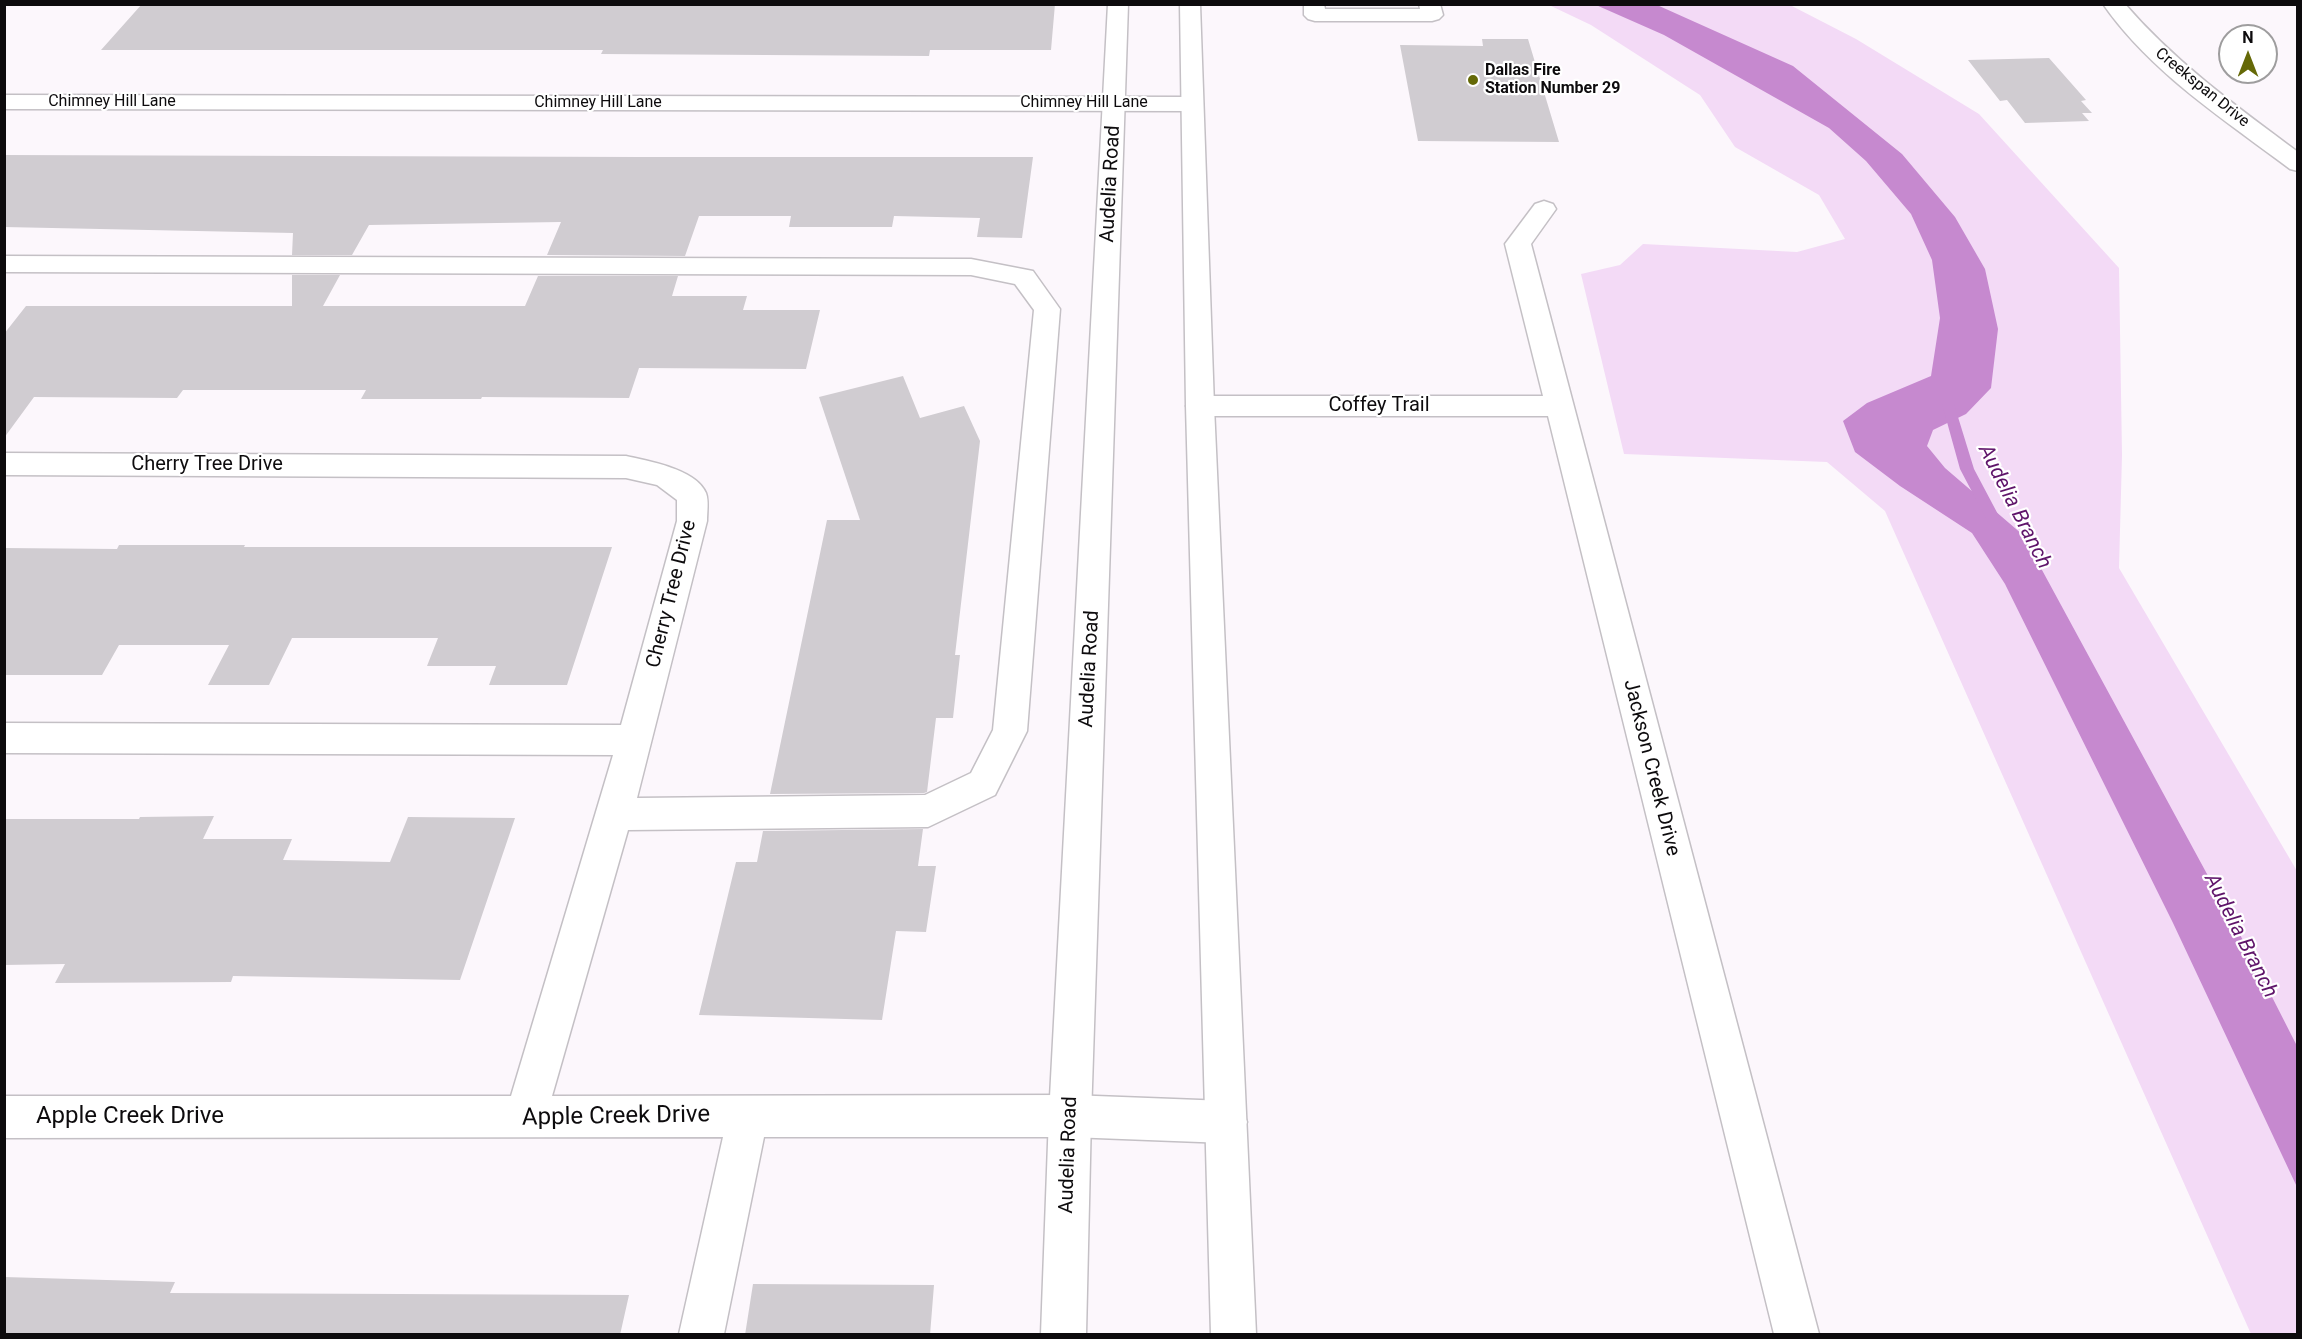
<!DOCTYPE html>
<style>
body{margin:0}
#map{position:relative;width:2302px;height:1339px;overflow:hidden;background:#fcf7fc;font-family:Roboto,sans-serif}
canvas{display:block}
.frame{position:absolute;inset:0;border:6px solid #0d0b0d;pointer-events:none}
.north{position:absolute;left:2218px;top:24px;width:60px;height:60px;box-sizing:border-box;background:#fff;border:2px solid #9e9d9e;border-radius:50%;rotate:0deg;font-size:16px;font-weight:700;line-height:24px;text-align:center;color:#0d0b0d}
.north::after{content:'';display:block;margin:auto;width:21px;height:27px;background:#656907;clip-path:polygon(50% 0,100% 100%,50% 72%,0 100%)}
</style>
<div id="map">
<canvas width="2302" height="1339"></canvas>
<div class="frame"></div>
<div class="north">N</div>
</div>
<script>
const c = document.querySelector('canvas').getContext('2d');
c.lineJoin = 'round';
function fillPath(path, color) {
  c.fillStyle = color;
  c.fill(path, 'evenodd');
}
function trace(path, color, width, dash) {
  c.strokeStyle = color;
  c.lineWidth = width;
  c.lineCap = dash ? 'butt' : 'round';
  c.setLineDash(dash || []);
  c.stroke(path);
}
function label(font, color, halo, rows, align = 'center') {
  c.font = font + ' Roboto,sans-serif';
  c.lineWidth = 4.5;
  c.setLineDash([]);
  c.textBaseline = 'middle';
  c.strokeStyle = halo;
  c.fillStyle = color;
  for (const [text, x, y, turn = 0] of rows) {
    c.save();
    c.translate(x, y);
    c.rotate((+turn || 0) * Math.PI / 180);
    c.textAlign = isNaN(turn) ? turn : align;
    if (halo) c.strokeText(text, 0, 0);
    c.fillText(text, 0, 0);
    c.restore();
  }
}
const green = new Path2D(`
 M1549,5H1790L1856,39L1979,114L2119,268L2122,455L2119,568L2297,871V1334H2251L1885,511L1827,462L1624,454L1581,274L1620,265L1643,244L1797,252L1845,239L1819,195L1735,147L1700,95L1591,25Z`);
const water = new Path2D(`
 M1596,5H1657L1793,66L1902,154L1955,217L1985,269L1998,329L1991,388L1966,414L1933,430L1927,446L1945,468L2023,535L2245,944L2297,1046V1187L2173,923L2005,584L1972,533L1900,486L1855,452L1843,421L1867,403L1931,376L1940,318L1932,260L1911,214L1866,161L1829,128L1664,35Z`);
const stream = new Path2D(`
 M1948,400L1954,404L1974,469L2001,520L1999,524H1989L1960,469L1942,404Z`);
const building = new Path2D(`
 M142,4H1055L1051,50H930L929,56L601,54L603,50H101Z
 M1482,39H1528L1559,142L1418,141L1400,45L1483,46Z
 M2049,58L2086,100L2081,101L2092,113H2082L2089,121L2025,123L2007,100L2000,101L1968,60Z
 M4,155L638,157H1033L1022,238L977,237L980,218L894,216L892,227H789L791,216H699L685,256L547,255L561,222L369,225L352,255H292L293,233L4,227Z
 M292,275H340L323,306H525L538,276H678L672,296H747L743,310H820L806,369L639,368L629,398L482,397L481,399H361L366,390H183L177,398L34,397L4,438V334L26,306H292Z
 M903,376L920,418L964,406L980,441L955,655H960L953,718H936L927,792L924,793L770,794L827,520H860L819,397Z
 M119,545H245L244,547H612L567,685H489L496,666H427L438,638H292L269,685H208L229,645H119L102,675H4V548L117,549Z
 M214,816L203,839H292L283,860L390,862L408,817L515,818L460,980L233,976L231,982L55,983L65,964L4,965V819H139L140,817Z
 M923,829L918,866H936L926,932L896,931L882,1020L699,1015L736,862H757L763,831Z
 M4,1277L175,1282L170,1293L629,1295L620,1335H4Z
 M753,1284L934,1285L930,1335H745Z`);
const minor = new Path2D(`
 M1304,4H1324L1325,9H1420L1419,4H1440L1443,15L1439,19L1432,21H1315L1308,19L1304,15Z
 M2103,4H2125C2175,62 2236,106 2298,152V171L2290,169C2225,120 2150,72 2103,4Z
 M4,95L1192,97L1200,99L1203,104L1200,109L1192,111L4,109Z
 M1544,201L1553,204L1556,209L1531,244L1819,1334H1774L1548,416H1200L1190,413L1186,406L1190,399L1200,396H1543L1505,244L1535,204Z
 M4,256L971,259L1033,271L1060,309L1027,731L995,795L928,827L628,830L552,1096L1070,1095L1226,1101L1241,1107L1247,1122L1241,1137L1226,1143L1070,1137H764L724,1334H679L723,1137L4,1138V1096H511L613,755L4,753V723L621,725L677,521V500L657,485L626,478L4,475V453L626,456C648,461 696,469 706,493C709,501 707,512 707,521L637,798L925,795L971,773L993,730L1034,310L1015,284L971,275L4,272Z`);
const major = new Path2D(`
 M1108,4H1128L1091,1116L1086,1334H1041L1049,1116Z
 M1180,4H1200L1214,406L1256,1334H1211L1186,406Z`);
const markers = [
 [1473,80,6,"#656907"]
];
const farPoinames = [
 ["Dallas Fire",1485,71],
 ["Station Number 29",1485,89]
];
const farStreetnames = [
 ["Creekspan Drive",2202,88,39],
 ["Chimney Hill Lane",112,102],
 ["Chimney Hill Lane",598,103],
 ["Chimney Hill Lane",1084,103]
];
const streetNames = [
 ["Audelia Road",1111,184,-87],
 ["Coffey Trail",1379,406],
 ["Cherry Tree Drive",207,465],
 ["Cherry Tree Drive",672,594,-76],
 ["Audelia Road",1090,669,-87],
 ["Jackson Creek Drive",1651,768,76],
 ["Audelia Road",1069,1155,-88]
];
const waterNames = [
 ["Audelia Branch",2014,507,63],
 ["Audelia Branch",2240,936,63]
];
const nearStreetnames = [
 ["Apple Creek Drive",130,1117],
 ["Apple Creek Drive",616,1117,-1]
];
fillPath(green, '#f3daf6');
fillPath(water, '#c689cf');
fillPath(stream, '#c689cf');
fillPath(building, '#d0ccd1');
trace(minor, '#c4c0c5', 3);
trace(major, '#c4c0c5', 3);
fillPath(minor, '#fff');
fillPath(major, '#fff');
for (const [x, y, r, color] of markers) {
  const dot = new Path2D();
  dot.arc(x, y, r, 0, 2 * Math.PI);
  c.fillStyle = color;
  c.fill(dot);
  trace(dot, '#fff', 2);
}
label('bold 16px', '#0d0b0d', '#fff', farPoinames, 'left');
label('16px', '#0d0b0d', '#fff', farStreetnames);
label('20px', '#0d0b0d', '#fff', streetNames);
label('italic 21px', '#5f146a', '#fff', waterNames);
label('24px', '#0d0b0d', '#fff', nearStreetnames);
</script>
